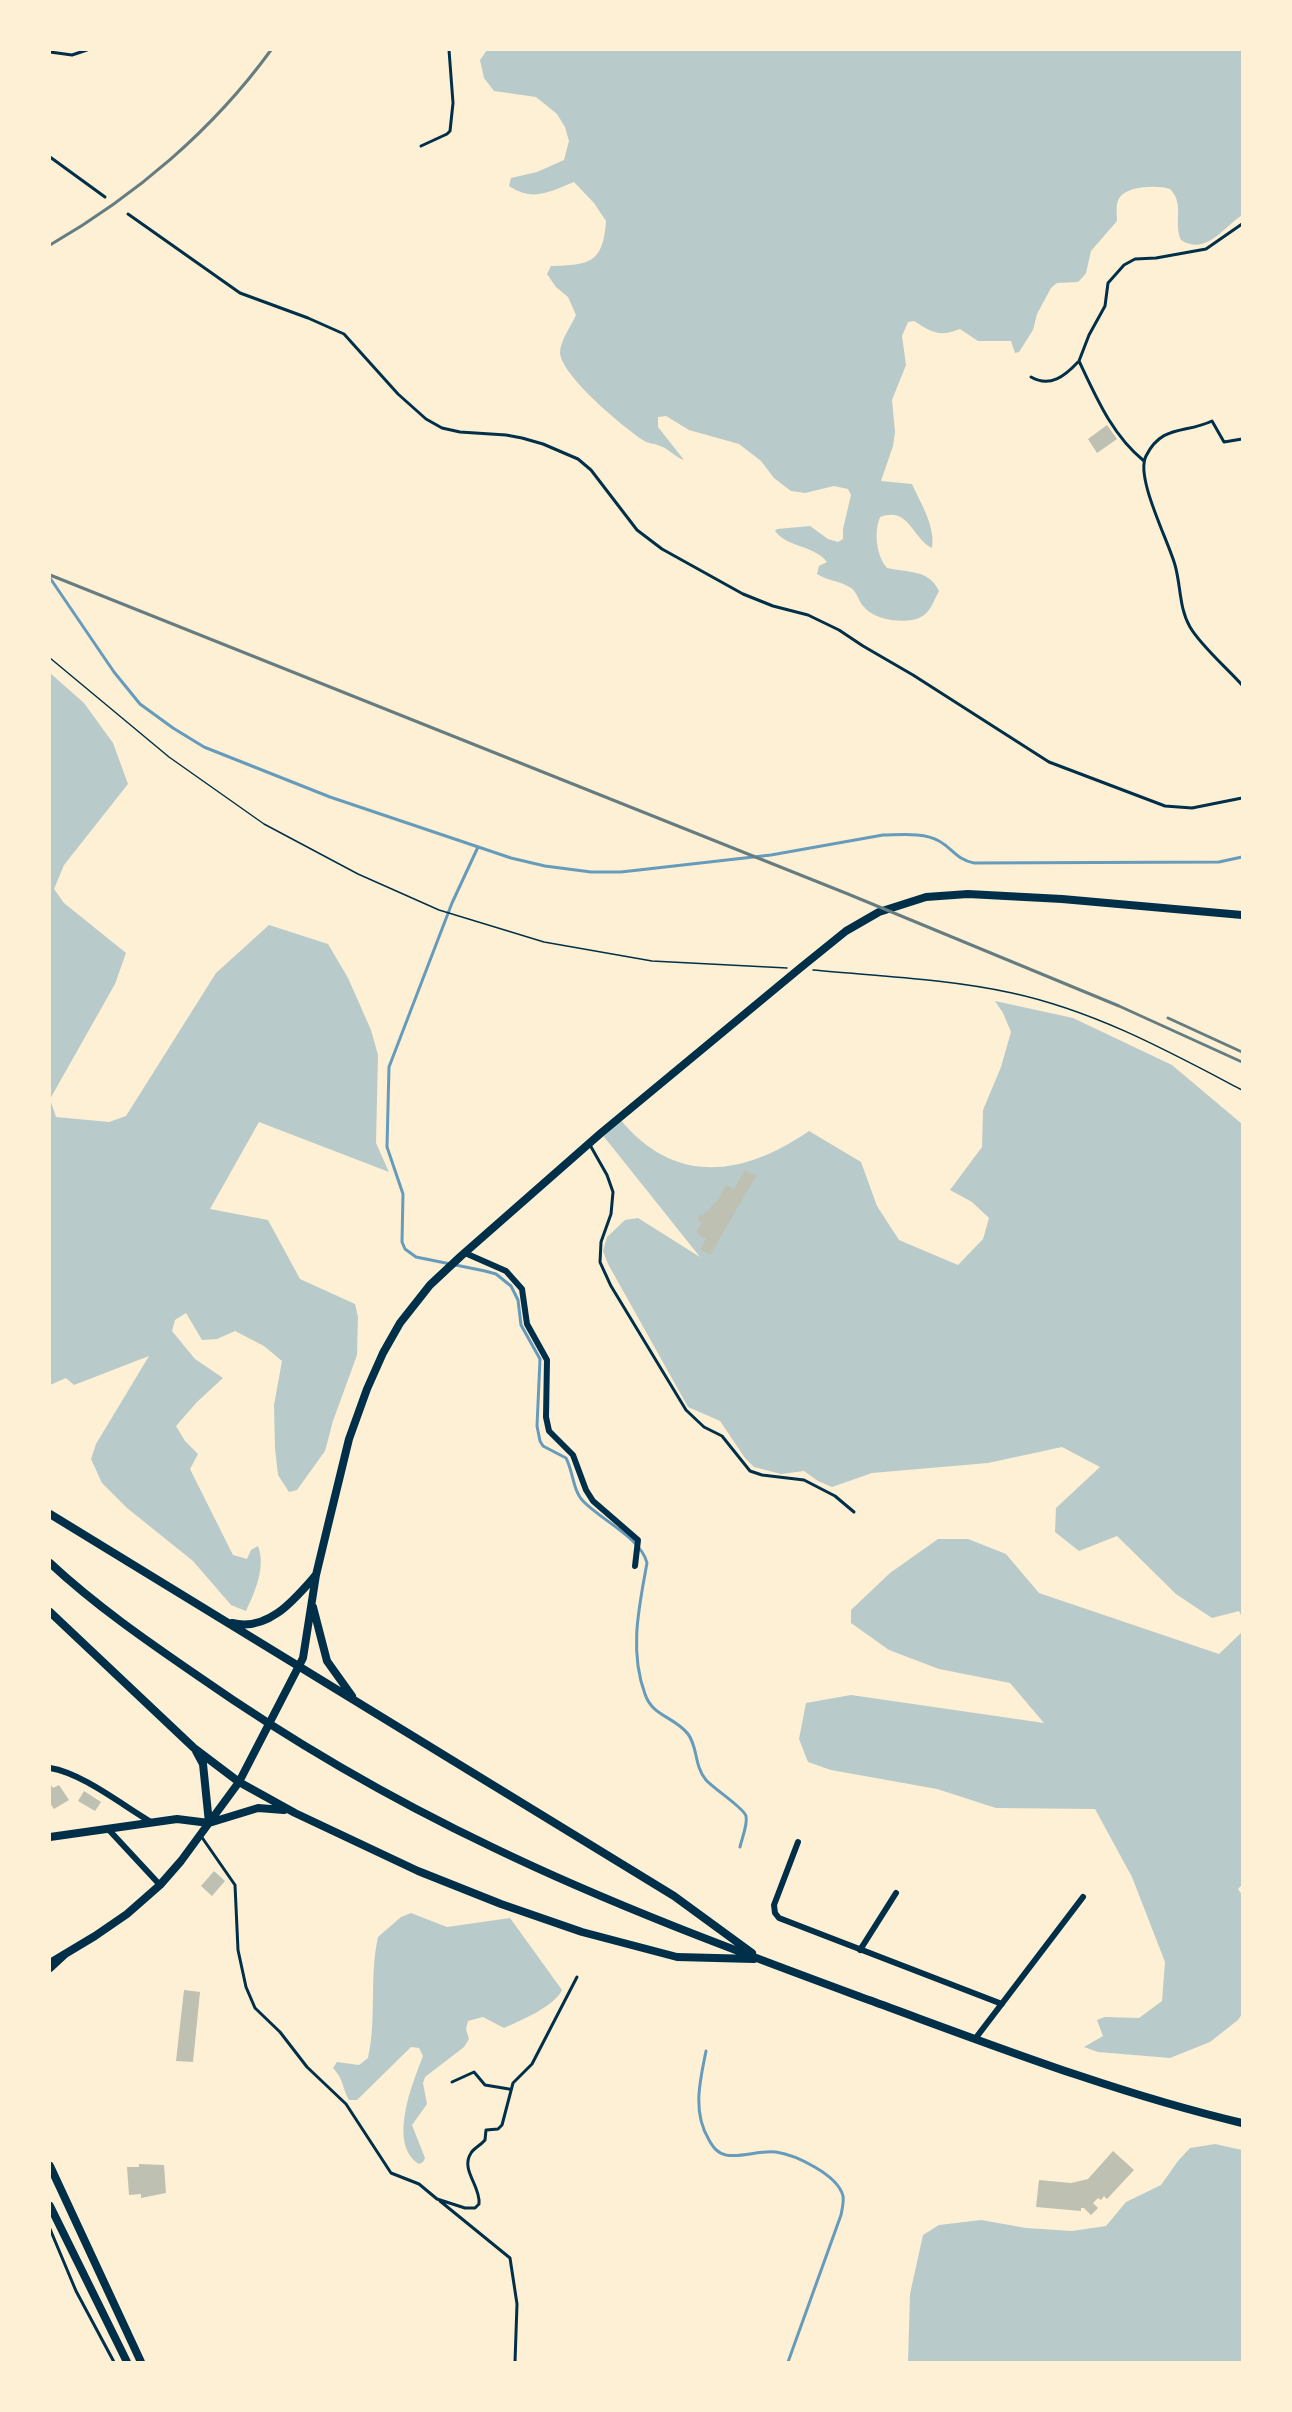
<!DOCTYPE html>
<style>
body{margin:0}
#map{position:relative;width:1292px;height:2412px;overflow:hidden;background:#fdf0d5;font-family:Raleway,sans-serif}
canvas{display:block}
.frame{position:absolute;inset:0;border:51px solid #fdf0d5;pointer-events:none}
</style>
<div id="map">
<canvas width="1292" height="2412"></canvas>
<div class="frame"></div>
</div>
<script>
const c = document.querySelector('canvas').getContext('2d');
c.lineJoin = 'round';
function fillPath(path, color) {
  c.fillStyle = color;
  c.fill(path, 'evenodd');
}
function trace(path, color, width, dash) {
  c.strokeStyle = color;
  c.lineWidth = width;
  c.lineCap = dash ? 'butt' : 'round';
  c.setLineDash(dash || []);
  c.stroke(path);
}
const green = new Path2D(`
 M487,50H1242V215C1224,227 1206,256 1181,240C1173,222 1185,204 1170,189C1158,185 1128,186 1120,197C1115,203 1117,213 1117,221L1091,251L1086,273L1082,278L1078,282L1057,283L1051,288L1037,314L1033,330L1019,352L1015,353L1011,341H978L960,329C939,337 933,333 914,321L908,322L902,336L906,365L892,400L895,432L893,446L881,481L912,484C920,502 936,527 932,548C912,538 909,506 880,517C874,532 876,555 887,568C908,573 929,569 939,591C934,600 930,613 921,617C906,625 874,620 864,607C858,601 858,593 851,588C841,581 828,581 817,574L819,566L827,562C814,545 788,548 775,531L777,529L810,526L828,539L838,542L843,539V529L851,495L848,489L834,486L805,493L791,491L774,478L761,461L739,444L689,430L666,416L658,417V427L684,460C675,457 669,449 660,446C654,443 648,444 643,440C623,427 562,376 560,353C560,341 571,326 576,315L568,297L556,287L547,274L551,266C590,265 603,263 606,221L594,203L574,182C549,192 533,202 509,186L511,178L537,172L564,160L569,141L565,127L557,114L536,97L494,91L484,78L480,60Z
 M50,673L84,703L113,743L128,784L64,865L54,889L64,903L126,953L115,984L50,1099L56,1117L109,1122L126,1116L216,973L269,925L328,944L348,978L371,1030L378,1055L376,1143L389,1172L259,1122L210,1209L268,1220L300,1279L355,1304L358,1317L357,1355L333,1421L325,1451L297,1490L289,1492L278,1475L275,1448L274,1405L282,1361L264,1346L235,1331L217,1339L202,1340L186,1313L175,1320L172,1331L195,1359L223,1378L197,1402L176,1426L185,1441L198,1454L190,1469L233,1555L247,1559L251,1550L258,1546C266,1567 255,1592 246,1611L231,1605L193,1561L127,1508L102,1483L91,1459L96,1444L149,1356L74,1385L66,1378L50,1385Z
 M995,1001L1073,1018L1172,1065L1242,1124V1617L1239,1611L1212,1618L1176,1594L1117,1536L1079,1551L1055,1532L1056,1508L1100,1467L1062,1447L988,1463L872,1473L832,1487L818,1481L804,1471L781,1474L754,1467L745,1458L720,1421L688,1407L608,1264L603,1251L607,1237L625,1220L638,1218L700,1257L601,1133L619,1118C674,1186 742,1177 809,1131L861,1162L877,1206L899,1240L958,1265L983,1239L989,1218L972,1202L950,1190L982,1147L983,1110L1001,1067L1011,1032L1003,1013Z
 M938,1539H968L1006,1554L1039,1593L1219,1654L1242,1632V1885L1238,1889L1242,1895L1241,1939L1242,1940V2014L1238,2020L1210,2042L1170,2058L1098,2052L1084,2047L1103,2036L1097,2020L1105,2017L1139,2018L1162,2001L1165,1962L1132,1877L1095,1809L996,1808L937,1789L831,1770L808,1762L799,1739L806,1703L851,1695L1044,1723L1010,1683L939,1669L889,1650L851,1623V1610L890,1573Z
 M411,1913L447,1927L510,1918L562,1990C555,2006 520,2021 504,2028L483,2017L468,2021L466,2029L469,2039L464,2047L425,2077L423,2083L427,2104L412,2125L425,2158L423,2162L419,2164C387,2144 413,2082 423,2056L419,2048L411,2047L357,2100H349C341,2085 345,2082 333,2068L337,2062L359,2065L368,2058C377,2018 369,1977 378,1937L401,1917Z
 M1215,2144L1242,2150V2362H908L910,2294L923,2235L939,2225L981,2220L1026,2228L1072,2231L1106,2226L1126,2202L1161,2185L1178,2161L1190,2148Z`);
const stream = new Path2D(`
 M50,578L114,672L140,704L173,728L204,747L330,797L511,858L545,866L591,872H621L771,855L883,835C899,835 924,832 939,841C952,848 957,860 974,863L1219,862L1242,857
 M478,847L452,903L389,1067L387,1147L403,1194L402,1242L405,1249L416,1257L485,1271L496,1274L511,1286L518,1300L521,1325L540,1359L537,1426L540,1441L543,1446L566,1458C573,1471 573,1491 583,1501C601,1520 641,1538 647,1563C639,1607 629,1651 645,1694C652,1716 675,1717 688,1734C698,1747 694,1766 706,1780C714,1789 744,1808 746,1816C748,1824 742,1838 740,1847
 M706,2051C700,2081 692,2112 709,2140C713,2147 717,2153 726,2155C742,2158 759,2150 776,2152C796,2155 838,2175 843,2196C844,2203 842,2209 841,2215L788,2362`);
const building = new Path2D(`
 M1107,425L1117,439L1097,453L1088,439Z
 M745,1170L756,1176L710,1255L700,1249L706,1239L696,1233L702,1223L697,1220L700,1214L703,1216L706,1211L708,1212L714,1202L716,1203L726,1185L734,1189Z
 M51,1785L53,1788L59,1785L69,1800L54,1809L50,1803Z
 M84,1791L101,1802L95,1811L78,1801Z
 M214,1871L225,1881L212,1896L201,1886Z
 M184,1990L200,1992L193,2062L176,2061Z
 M1113,2151L1134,2170L1107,2199L1104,2196L1101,2200L1098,2198L1093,2203L1098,2208L1091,2215L1084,2208H1081V2211L1036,2207L1039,2180L1071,2183L1088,2179Z
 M139,2164L164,2165L166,2193L141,2198V2194L129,2195L127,2167H139Z`);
const path = new Path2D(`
 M50,658L169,757L264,824L358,874L439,910L544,942L652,961L787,968
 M813,970C877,976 949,979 1012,993C1095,1011 1168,1051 1242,1090`);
const service = new Path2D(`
 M50,52L72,55L87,50
 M421,146L447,134L450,131L453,103L449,50
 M50,157L105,197
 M128,214L240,293L308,318L344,334L398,394L426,419L442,428L460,432L506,435L522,438L543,444L578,459L591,470L637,530L662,549L743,594L773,606L808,615L839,630L863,646L913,675L1049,762L1165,806L1192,808L1242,798
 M1031,377C1050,388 1065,376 1078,362
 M1242,439L1224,442L1212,421C1185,434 1162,424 1146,456C1135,477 1168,540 1175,565C1181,586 1179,608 1190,627C1201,646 1227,668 1242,685
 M1144,461C1112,435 1096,397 1079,361L1089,335L1105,306L1108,283L1124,265L1135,259L1156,258L1206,249L1242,224
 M590,1145L607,1175L613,1192L611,1214L601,1242L600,1262L611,1286L686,1410L704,1427L722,1436L750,1471L762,1475L804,1480L835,1496L854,1512
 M201,1836L235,1885L238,1950L246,1987L255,2008L280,2032L307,2067L346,2104L391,2173L419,2184L437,2199L465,2208H475L479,2204C481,2186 460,2170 471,2153C474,2148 481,2145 485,2140L486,2130L498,2129L502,2125L513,2083L532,2064L577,1977
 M452,2082L474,2072L485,2085L509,2089
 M440,2201L510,2258L517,2304L515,2362
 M50,2229L76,2291L114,2362`);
const minor = new Path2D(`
 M465,1253L506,1271L522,1289L527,1324L547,1360L546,1417L549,1431L573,1455L586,1490L593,1501L638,1540L635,1566
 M50,1768C82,1773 122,1805 151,1822
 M109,1830L160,1885
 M798,1842L774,1905L775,1913L779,1918L1002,2004
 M860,1950L896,1893
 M975,2039L1083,1897`);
const tertiary = new Path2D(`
 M50,1514L674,1896L752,1953
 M50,1563C95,1605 147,1641 198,1676C291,1741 389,1798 492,1847C614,1906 742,1953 869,2000C992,2045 1115,2093 1242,2123
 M313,1607L327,1661L352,1696
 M50,1612L194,1748L239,1782L295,1813L418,1871L501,1904L582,1932L677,1957L754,1959
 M232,1623C268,1632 294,1600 315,1576
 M196,1751L203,1764L209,1823
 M50,1837L177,1819L209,1823L258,1808L284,1810
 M50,1963L95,1936L127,1914L160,1885L181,1861L239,1782L303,1658L316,1575L329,1521L349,1439L367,1389L383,1353L400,1323L430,1285L461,1256L601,1133L799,969L846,931L879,912L926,897L968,894L1062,899L1242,915`);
const secondary = new Path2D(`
 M50,1968L64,1955
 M50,2166L141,2362
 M50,2206L127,2362`);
const rail = new Path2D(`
 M50,245C135,196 213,130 271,50
 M50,575L848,894L1119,1006L1242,1062
 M1168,1018L1242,1052`);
fillPath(green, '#b9caca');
trace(stream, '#669bbc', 3);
fillPath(building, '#bec0b2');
trace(path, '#003049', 1.5);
trace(service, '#003049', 3);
trace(minor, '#003049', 6);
trace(tertiary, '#003049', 8);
trace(secondary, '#003049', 8);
trace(rail, '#657d81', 3);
</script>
